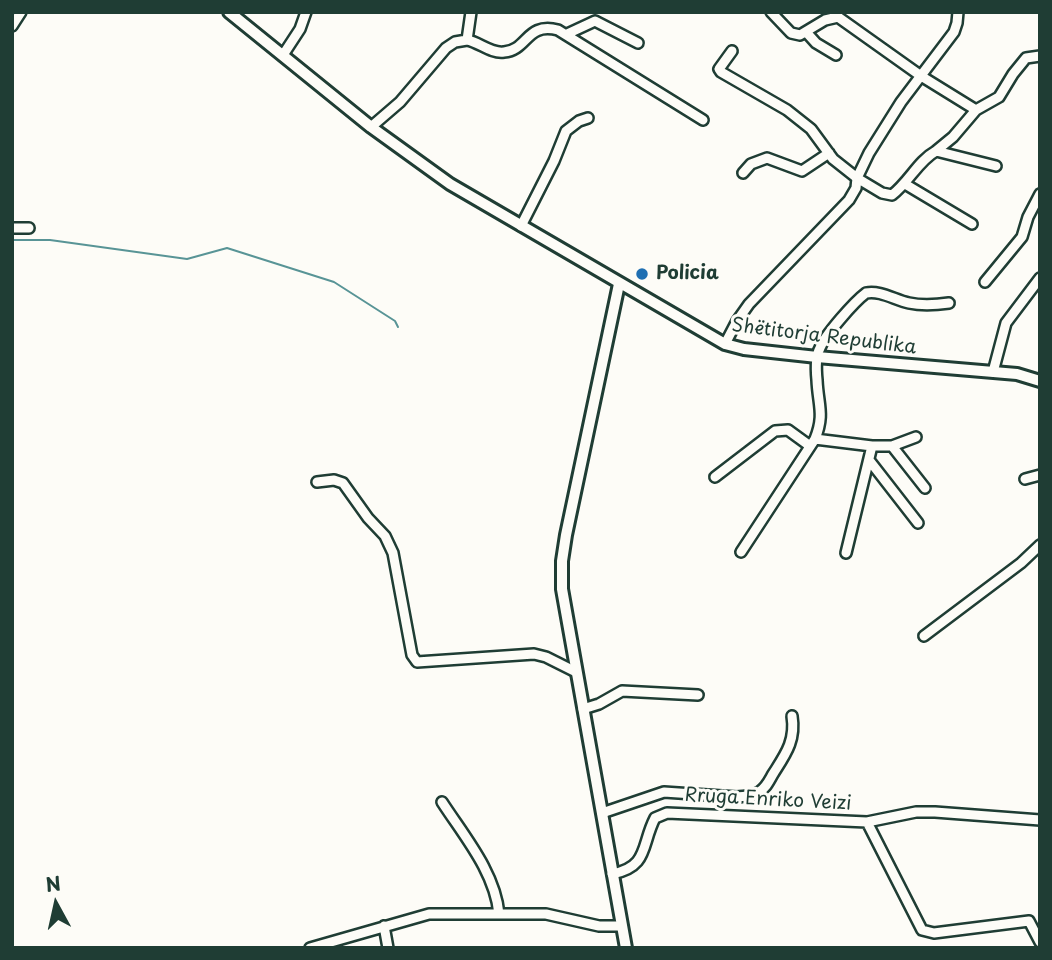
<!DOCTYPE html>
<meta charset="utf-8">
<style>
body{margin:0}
#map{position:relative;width:1052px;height:960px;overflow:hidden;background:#fdfcf7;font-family:"Playpen Sans",sans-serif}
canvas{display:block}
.frame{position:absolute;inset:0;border:14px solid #1f3d34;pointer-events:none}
.north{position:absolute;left:21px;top:869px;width:70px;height:70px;-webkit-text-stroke:5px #fdfcf7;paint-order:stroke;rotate:352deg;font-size:19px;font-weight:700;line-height:28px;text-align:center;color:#1f3d34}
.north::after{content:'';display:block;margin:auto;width:24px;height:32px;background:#1f3d34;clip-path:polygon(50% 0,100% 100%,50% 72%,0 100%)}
</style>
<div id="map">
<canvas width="1052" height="960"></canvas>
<div class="frame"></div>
<div class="north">N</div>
</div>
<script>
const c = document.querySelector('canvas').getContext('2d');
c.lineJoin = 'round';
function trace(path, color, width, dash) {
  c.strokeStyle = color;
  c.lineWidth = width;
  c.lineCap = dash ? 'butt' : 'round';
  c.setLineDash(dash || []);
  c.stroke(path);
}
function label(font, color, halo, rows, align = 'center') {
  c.font = font + ' "Playpen Sans",sans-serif';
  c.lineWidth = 6;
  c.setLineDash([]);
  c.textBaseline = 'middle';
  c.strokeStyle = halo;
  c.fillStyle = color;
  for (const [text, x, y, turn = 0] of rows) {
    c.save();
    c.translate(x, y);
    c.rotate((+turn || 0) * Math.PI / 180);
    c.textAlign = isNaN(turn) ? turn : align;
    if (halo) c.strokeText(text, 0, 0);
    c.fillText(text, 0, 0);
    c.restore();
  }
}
const stream = new Path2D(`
 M12,240H50L187,259L227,248L334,282L395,321L398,327`);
const minor = new Path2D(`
 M771,12L791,33L800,35L825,20L838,17L921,76L976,110
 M958,12L957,23L954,32L901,102L869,153L857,178L882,193L892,195C909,182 918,161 936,151L996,166
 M12,26L21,12
 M807,33L816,43L836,55
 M567,34L595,21L638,43
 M467,40C479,42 491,54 504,52C528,50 526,22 558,30L703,120
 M283,55L300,29L306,12
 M371,127L400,102L446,48L455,42L467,40L471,12
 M936,151L953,137L976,110L999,97L1013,74L1026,58L1040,56
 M743,173L751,164L767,158L802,171L829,153
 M905,184L972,224
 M521,226L554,161L566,131L579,121L588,118
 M12,228H29
 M985,282L1022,237L1028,217L1040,194
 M725,344L737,321L749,304L849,200L856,188L857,178L833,159L811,129L787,110L721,72L719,69L732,51
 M993,372L1006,323L1040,278
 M815,439L872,446H892L916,437
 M892,446L925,488
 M869,460L918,523
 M715,477L775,431L788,430L810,446
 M1025,479L1040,475
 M317,482L334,480L343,483L368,518L385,536L393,553L412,655L417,662L534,654L546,657L576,672
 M741,552L815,439C825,414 818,405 817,380C816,370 815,357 820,348C825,335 854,302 866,293C880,290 895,300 909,303C923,306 935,305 949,303
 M846,553L872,446
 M924,636L1021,563L1040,545
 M583,709L599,704L622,691L698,695
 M442,802C464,836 495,872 499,914
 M602,813L664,792L737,797C745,796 752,797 759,792C766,788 769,781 773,774C785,755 796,741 792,716
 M867,822L922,930L934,933L1029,921L1040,942
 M612,874C649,867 641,845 655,818L667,813L867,822L916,812H935L1040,820
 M384,926L388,948
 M310,948L429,914H546L599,926H621`);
const major = new Path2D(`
 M229,12L371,127L450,184L725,344L744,349L817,357L1017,374L1040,381
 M619,284L566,535L562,561V589L626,948`);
const markers = [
 [642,274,7,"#1f6fb2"]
];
const poiNames = [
 ["Policia",656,274]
];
const streetNames = [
 ["Shëtitorja Republika",824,337,7],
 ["Rruga Enriko Veizi",768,800,3]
];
trace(stream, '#589496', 2);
trace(minor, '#1f3d34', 14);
trace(major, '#1f3d34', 16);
trace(minor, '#fdfcf7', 9);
trace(major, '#fdfcf7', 10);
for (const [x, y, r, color] of markers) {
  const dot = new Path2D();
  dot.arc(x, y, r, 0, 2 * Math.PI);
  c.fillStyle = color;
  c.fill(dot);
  trace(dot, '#fdfcf7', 2.5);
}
label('bold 19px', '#1f3d34', '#fdfcf7', poiNames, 'left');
label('19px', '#1f3d34', '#fdfcf7', streetNames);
</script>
